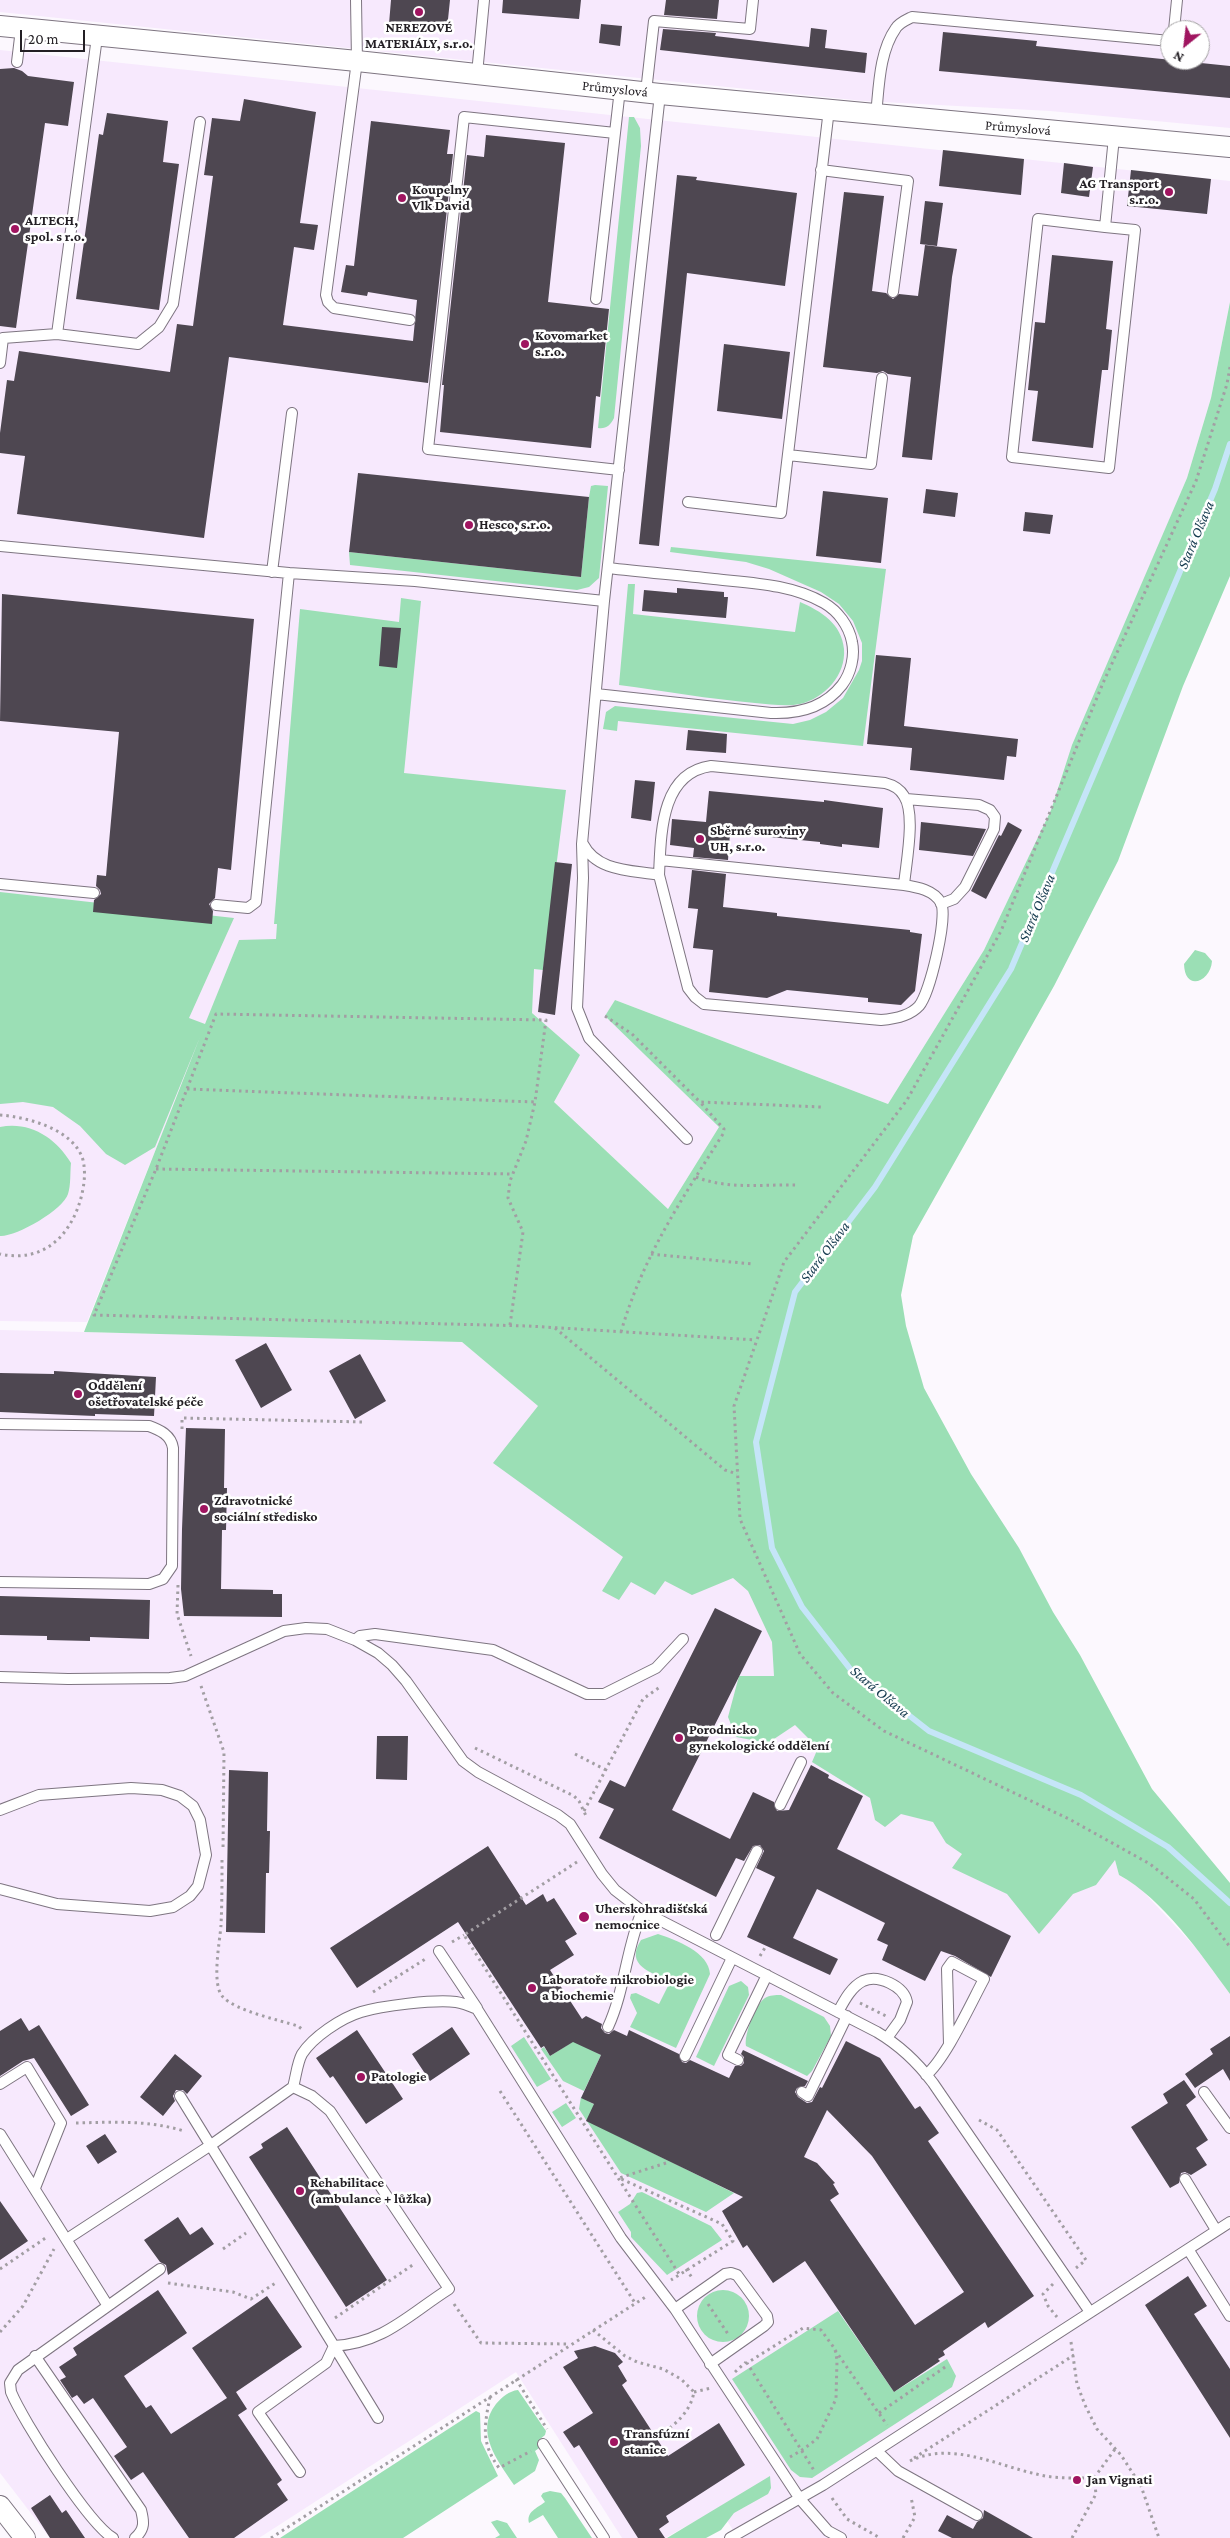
<!DOCTYPE html>
<meta charset="utf-8">
<style>
body{margin:0}
#map{position:relative;width:1230px;height:2538px;overflow:hidden;background:#fcf8fe;font-family:"Crimson Pro",serif}
canvas{display:block}
.north{position:absolute;left:1160px;top:20px;width:50px;height:50px;box-sizing:border-box;background:#fff;border:1px solid #a7a5a7;border-radius:50%;rotate:209deg;font-size:14px;font-weight:700;line-height:20px;text-align:center;color:#231f24}
.north::after{content:'';display:block;margin:auto;width:18px;height:22px;background:#a01560;clip-path:polygon(50% 0,100% 100%,50% 72%,0 100%)}
.scale{position:absolute;left:20px;top:30px;width:65px;height:22px;box-sizing:border-box;border:2px solid #231f24;border-top:0;padding-left:6px;font-size:15px;line-height:18px;white-space:nowrap;color:#231f24;-webkit-text-stroke:4px #fff;paint-order:stroke}
</style>
<div id="map">
<canvas width="1230" height="2538"></canvas>
<div class="north">N</div>
<div class="scale">20 m</div>
</div>
<script>
const c = document.querySelector('canvas').getContext('2d');
c.lineJoin = 'round';
function fillPath(path, color) {
  c.fillStyle = color;
  c.fill(path, 'evenodd');
}
function trace(path, color, width, dash) {
  c.strokeStyle = color;
  c.lineWidth = width;
  c.lineCap = dash ? 'butt' : 'round';
  c.setLineDash(dash || []);
  c.stroke(path);
}
function label(font, color, halo, rows, align = 'center') {
  c.font = font + ' "Crimson Pro",serif';
  c.lineWidth = 5;
  c.setLineDash([]);
  c.textBaseline = 'middle';
  c.strokeStyle = halo;
  c.fillStyle = color;
  for (const [text, x, y, turn = 0] of rows) {
    c.save();
    c.translate(x, y);
    c.rotate((+turn || 0) * Math.PI / 180);
    c.textAlign = isNaN(turn) ? turn : align;
    if (halo) c.strokeText(text, 0, 0);
    c.fillText(text, 0, 0);
    c.restore();
  }
}
const built = new Path2D(`
 M0,0H1230V128L1050,111L864,101L502,64L0,12ZM1170,30H1200V60H1170Z
 M0,50L1230,181V302L1211,398L1187,478L1065,766L1051,810L984,950L888,1104L615,1000L606,1016L719,1127L668,1209L554,1102L579,1055L532,1013L239,940L87,1322L0,1321Z
 M0,1330L461,1341L538,1406L1115,1860L1119,1875L1138,1886L1197,1949L1230,1994V2538H738L719,2508L665,2538H622L516,2372L259,2538H50L0,2473Z`);
const green = new Path2D(`
 M629,117H634L640,128L641,146L614,418C610,426 606,429 598,428Z
 M1230,302V576L1183,686L1118,861L1054,986L913,1236L901,1295L906,1326L924,1388L971,1474L1019,1548L1053,1612L1080,1655L1152,1789L1230,1883V1994C1201,1954 1163,1899 1119,1875L1115,1860L1096,1885L1073,1894L1039,1934L1007,1894L952,1868L962,1854L946,1843L933,1822L901,1814L885,1827L875,1820L870,1798L812,1762L818,1748L795,1725L768,1743L736,1737L728,1717L739,1676H774L772,1642L748,1591L733,1578L692,1595L665,1581L655,1595L631,1582L619,1600L602,1591L623,1557L493,1463L538,1406L462,1342L84,1332L200,1037L155,1147L125,1165L106,1154L80,1126L53,1107L23,1102L0,1104V892L234,918L189,1018L205,1024L239,940L276,939L277,924H274L300,609L399,622L401,598L421,601L404,773L566,790L543,970L534,969L532,1013L580,1055L554,1102L668,1209L719,1127L605,1016L615,1000L888,1104L984,950L1051,810L1072,745L1187,478L1211,398Z
 M595,485L608,486L599,578L589,587L577,590L350,565L349,552L581,577L589,497L591,486Z
 M671,547L886,569L863,746L618,721L617,731L603,729L606,712L615,706L793,724L810,720L826,712L843,698L859,670L862,661V643L853,621L839,604L821,592L769,569L746,562L670,552Z
 M628,584H635L633,614L795,632L800,602C821,611 842,624 844,649C846,675 825,698 800,704C786,707 770,704 755,703C709,699 664,691 619,685Z
 M1195,950L1205,953L1212,961C1211,981 1185,993 1184,964Z
 M0,1127C30,1121 56,1138 71,1163C70,1172 71,1185 68,1194C63,1210 16,1237 0,1236Z
 M658,1934C676,1940 709,1952 710,1974L676,2048L630,2027L637,2013L630,1998L631,1994L636,1993L659,2004L670,1982C652,1972 624,1966 641,1940Z
 M741,1981L748,1987L749,1995L714,2066L696,2057L729,1986Z
 M781,1995L824,2017L830,2026L831,2036L812,2071L807,2076L746,2046C744,2035 755,2005 765,1998C770,1995 775,1995 781,1995Z
 M524,2037L551,2079L537,2087L511,2046Z
 M574,2041L601,2055L584,2091L563,2081L541,2049L544,2047L550,2056Z
 M581,2097L595,2105L588,2121L734,2193L706,2212L621,2173L579,2109Z
 M566,2103L576,2118L562,2127L552,2112Z
 M642,2192L711,2226L722,2240L667,2275L631,2237V2232L618,2212L630,2204L637,2193Z
 M697 2316a26 26 0 1 1 52 0a26 26 0 1 1-52 0Z
 M838,2311L894,2392L947,2359L956,2376L952,2387L812,2478L800,2477L791,2470L732,2379Z
 M518,2390L546,2431L545,2435L539,2440L542,2446L535,2451L539,2460L535,2471L514,2485C498,2461 474,2432 496,2404C502,2397 509,2391 518,2390Z
 M476,2411L480,2413L481,2441L498,2476L403,2538H280Z
 M770,2476L771,2488L768,2494L734,2513L721,2530L706,2538H667Z
 M550,2491L561,2493L565,2498L592,2538H558L543,2515L529,2523C526,2512 537,2508 545,2502L541,2496L543,2493Z
 M497,2520L507,2523L517,2538H495L500,2535L491,2522Z`);
const stream = new Path2D(`
 M1230,444L1215,489L1011,969L875,1187L795,1292L756,1442L772,1548L802,1607L851,1670L929,1731L1081,1795L1168,1847L1230,1903`);
const building = new Path2D(`
 M391,0H450L447,29L389,24Z
 M503,0H581L579,19L502,13Z
 M666,0H719L717,19L664,15Z
 M601,24L622,26L620,46L599,43Z
 M811,28L827,30L825,48L867,53L865,73L660,50L663,29L716,33L715,36L809,47Z
 M943,32L1037,41L1036,46L1230,66V98L939,71Z
 M14,68L22,71L28,76L74,82L68,126L45,123L16,328L0,326V69Z
 M244,99L316,112L300,223L318,225L314,250L294,247L283,325L413,341L417,300L368,292L367,296L341,292L346,265L354,266L371,121L450,130L447,154H453L428,383L229,357L204,538L17,514L25,456L0,453V433L7,380L14,381L19,351L170,372L177,324L193,326L213,176L204,175L212,118L240,121Z
 M107,113L168,121L163,162L179,164L159,310L76,299L99,134L103,135Z
 M486,135L565,143L548,302L609,309L600,397L596,396L591,448L440,432L444,385H442L467,155L484,157Z
 M943,150L1024,159L1021,195L939,186Z
 M1064,163L1093,167L1089,197L1061,193Z
 M1131,170L1211,179L1207,214L1127,206Z
 M677,175L697,177L696,180L797,193L785,286L687,273L659,546L639,544Z
 M844,192L884,196L872,291L886,293L893,299L899,294L918,296L925,245L957,249L952,277L932,460L902,457L911,377L888,374L883,371L877,373L823,367Z
 M925,201L943,203L937,246L920,244Z
 M1052,255L1113,261L1106,329L1112,330L1108,370H1102L1093,448L1032,441L1038,391L1028,390L1035,322L1045,323Z
 M724,344L790,352L782,419L717,411Z
 M358,473L589,497L581,577L349,552Z
 M926,489L958,493L955,517L923,513Z
 M823,491L888,498L881,563L816,556Z
 M1025,512L1053,515L1050,534L1023,531Z
 M677,588L724,592V597H728L726,618L642,611L644,590L677,593Z
 M2,594L254,619L231,870L218,868L215,898L209,904L213,911L212,924L93,912L94,900L101,894L100,890L96,886L97,875L106,876L119,732L0,721Z
 M382,627L401,628L397,668L379,666Z
 M876,655L911,658L904,726L1018,739L1016,757L1007,756L1004,780L910,770L912,748L867,744Z
 M688,730L727,734L726,753L686,750Z
 M635,780L655,782L651,821L631,818Z
 M709,791L824,802V800L883,808L879,848L842,844V847L820,844V842L730,833L728,860L693,857L694,848L670,845L672,819L706,822Z
 M921,822L986,829L973,856L919,850Z
 M1008,822L1022,830L986,899L971,891L999,835L1001,836Z
 M555,862L572,864L555,1015L538,1012Z
 M692,870L726,874L723,907L777,913V916L910,930V932L922,934L915,991L901,1005L868,1002V998L787,990L767,998L709,992L713,950L693,948L698,909L688,908Z
 M266,1343L292,1390L261,1408L235,1360Z
 M360,1354L386,1401L355,1419L329,1371Z
 M54,1371L156,1377L154,1416L95,1414V1416L0,1412V1373L54,1374Z
 M186,1428L225,1429L224,1488H227L226,1530H222L221,1589L273,1590V1594H282V1617L184,1616L181,1589L182,1529Z
 M0,1596L150,1600L149,1639L90,1637V1641L47,1640V1636L0,1635Z
 M715,1608L762,1631L672,1810L730,1839L753,1792L774,1802L777,1811L789,1810L811,1765L829,1775L828,1778L863,1796L837,1849L1011,1936L991,1977L955,1956L941,1951L925,1981L882,1960L888,1945L877,1940L885,1923L817,1889L793,1938L838,1959L830,1975L747,1937L775,1877L756,1868L764,1851L760,1845L753,1846L744,1861L736,1858L716,1897L599,1838L614,1809L598,1802L610,1780L625,1787Z
 M377,1736H408L407,1780L376,1779Z
 M229,1770L268,1772L267,1831H270L269,1873H266L265,1933L226,1932Z
 M488,1846L526,1905L543,1894L547,1902L554,1898L577,1934L565,1941L574,1955L550,1970L582,2019L586,2016L602,2024L601,2028L605,2033L609,2034L614,2030L627,2036L629,2030L679,2054L682,2062L686,2063L690,2060L729,2078L735,2066H741L744,2063V2057L741,2054L743,2050L808,2081L805,2086L797,2088L795,2092L798,2097L807,2103L812,2102L820,2087L822,2088L846,2041L880,2058L915,2109L920,2106L939,2133L928,2141L1034,2296L988,2328L985,2322L943,2351L945,2355L938,2359L940,2361L894,2392L805,2261L773,2283L747,2245L743,2248L722,2211L743,2197L586,2121L594,2104L581,2098L601,2055L573,2042L550,2056L544,2046L541,2048L458,1922L357,1988L330,1948ZM827,2110L872,2156L964,2292L915,2325L830,2200L839,2194L833,2184L835,2183L817,2163L804,2157Z
 M21,2018L29,2031L39,2025L89,2105L71,2116L34,2058L23,2061L0,2076V2031Z
 M452,2027L470,2054L430,2081L412,2054Z
 M357,2030L403,2099L366,2124L333,2076L330,2078L316,2058Z
 M1230,2036V2081L1223,2069L1195,2088L1185,2074L1213,2054L1210,2049Z
 M175,2054L202,2076L187,2094L183,2090H176L173,2096L175,2101L163,2116L140,2097Z
 M1184,2080L1196,2097L1186,2105L1208,2140L1196,2148L1207,2165L1191,2175L1185,2172L1181,2173L1179,2183L1170,2188L1131,2127L1168,2103L1163,2094Z
 M287,2127L387,2280L346,2307L249,2157L263,2148L261,2144Z
 M105,2134L117,2152L98,2164L86,2146Z
 M0,2201L28,2241L0,2260Z
 M178,2217L190,2235L202,2227L214,2244L168,2275L166,2265L160,2262L144,2240Z
 M1188,2276L1207,2306L1194,2314L1230,2369V2438L1145,2305Z
 M158,2290L187,2333L124,2376L146,2408L151,2405L171,2434L227,2398L192,2348L267,2296L302,2347L236,2392L247,2409L238,2415L282,2480L277,2484L288,2500L234,2538H189L143,2472L131,2480L114,2456L127,2447L93,2398L84,2404L77,2395L72,2398L60,2380L66,2377L59,2367L77,2355L73,2348Z
 M595,2346L615,2353L623,2362L618,2366L627,2381L622,2385L668,2456L719,2423L745,2465L666,2516L669,2522L659,2529L665,2538H638L579,2445L574,2448L563,2432L593,2413L563,2367L578,2358L574,2351Z
 M50,2495L62,2513L66,2510L85,2538H50L31,2508Z
 M984,2510L1033,2538H952L938,2531L947,2515L973,2529L977,2522L983,2518Z`);
const path = new Path2D(`
 M1230,367L1227,384L1196,481L1103,683L1001,931L907,1100L784,1262L734,1406L740,1519L800,1654L833,1693L884,1731L1069,1819L1150,1864L1194,1899L1230,1947
 M605,1016L632,1034L700,1102L821,1107
 M187,1089L535,1102
 M0,1115C27,1117 74,1129 83,1160C86,1173 84,1186 81,1198C70,1237 43,1263 0,1254
 M156,1169L513,1174
 M696,1177C729,1190 765,1184 799,1185
 M651,1254L752,1264
 M510,1325L523,1232L508,1198L510,1181L526,1141L535,1102L546,1020L216,1014L156,1169L94,1315L528,1326L756,1340
 M555,1328L725,1470L737,1474
 M621,1332C643,1256 682,1199 723,1134L724,1129L700,1102
 M182,1429V1418L364,1422
 M178,1585L177,1614L191,1656
 M201,1686L224,1752L223,1851
 M475,1748L574,1796L579,1801L587,1818
 M575,1754L606,1770
 M584,1811L643,1699L660,1687
 M222,1860C222,1881 222,1904 221,1925C220,1941 211,1985 223,1997C236,2011 279,2020 298,2026L303,2030
 M577,1862L464,1935L679,2274
 M452,1942L464,1935
 M760,1956L766,1946
 M373,1992L427,1958
 M860,2003L886,2016
 M500,2091L635,2303
 M979,2120L997,2130L1086,2260L1076,2268
 M76,2123C113,2122 148,2120 184,2131
 M666,2163L619,2178L722,2224L733,2241L671,2280
 M223,2249L246,2233
 M0,2269L47,2237
 M686,2269L693,2279
 M168,2283L233,2292L251,2299L277,2282
 M1053,2284L1043,2294L1048,2306L1057,2317
 M454,2304L481,2343L570,2344
 M708,2304L728,2334
 M335,2318L414,2264
 M593,2330L625,2356L637,2362L663,2369L681,2379L694,2392C690,2414 673,2426 656,2438
 M0,2332L23,2306L54,2249
 M1071,2342L1077,2384L1085,2405L1097,2429L1121,2455L1141,2486L1159,2538
 M835,2350L887,2425
 M735,2372L746,2362
 M516,2379L547,2429
 M694,2392L711,2388
 M490,2397C484,2427 481,2443 499,2468L531,2451
 M879,2413L948,2365
 M790,2457L802,2450L817,2439L836,2399L837,2360L835,2349L821,2330L803,2328L747,2363L815,2472
 M914,2458L1074,2355
 M910,2461C951,2441 996,2465 1036,2474C1055,2479 1075,2478 1094,2478L1115,2449
 M832,2498L847,2519L880,2538
 M271,2538L647,2296
 M903,2538L915,2517L911,2497
 M1072,2538L1096,2494L1094,2478`);
const service = new Path2D(`
 M356,0L357,61L326,295L328,302L334,308L410,320
 M1174,30L1177,0
 M97,37L57,334L138,344L159,327L173,304L200,122
 M17,62L21,29
 M477,74L484,0
 M646,92L654,21L750,29L753,0
 M660,94L604,601L582,844L583,878L577,1008L589,1038L687,1139
 M876,115C879,87 879,52 896,28C899,23 906,20 912,17L1170,41
 M615,133L464,117L428,449L619,470
 M821,170L908,181L893,292
 M1105,227L1038,219L1012,457L1109,468L1135,230L1105,227L1114,137
 M596,299L620,89
 M0,363L3,338L57,334
 M788,455L871,464L882,378
 M688,502L781,513L829,109
 M0,546L289,573L256,902L248,908L216,905
 M272,572L292,413
 M289,573L415,581L604,601
 M596,694L771,713C798,714 825,707 842,685C851,673 855,656 852,642C849,626 838,611 824,603C791,584 751,583 714,579C678,575 643,572 608,568
 M906,799L979,805L990,810L995,817L994,829L965,887L954,899L941,904
 M583,844C597,872 632,870 659,875L688,988L695,997L704,1004L881,1020C894,1019 910,1016 919,1006C930,993 948,917 941,903C934,890 917,887 904,885L660,860
 M659,875C661,835 660,773 711,766L885,783C893,785 900,789 904,796C916,814 906,863 904,885
 M0,884L94,893
 M0,1424L149,1426C160,1430 171,1435 173,1448L172,1566L163,1579L149,1584L0,1582
 M355,1640L360,1636L375,1634L493,1650L587,1694H604L656,1668L683,1639
 M0,1677L68,1679L170,1678L185,1676L284,1631L306,1628L327,1629L355,1640L378,1653L392,1665L406,1681L463,1761L478,1772L558,1815L570,1824L602,1874L615,1890L642,1911L877,2032C899,2045 918,2063 933,2083L1090,2312
 M780,1805L801,1762
 M0,1810L39,1795L131,1788L162,1790L180,1796L193,1806L200,1820L206,1855L198,1886L190,1896L173,1907L150,1911L57,1904L0,1889
 M716,1935L757,1851
 M439,1951L477,2008
 M838,2012C844,2001 851,1987 863,1981C878,1974 904,1986 907,2002L900,2020L887,2038
 M608,2027C625,1990 626,1949 642,1911
 M685,2056L732,1958
 M738,2060L728,2055L767,1975
 M926,2075C945,2060 971,2003 984,1979L952,1962L947,1969L949,2044
 M0,2084L27,2067L61,2123L35,2188
 M802,2092L808,2096L847,2016
 M1204,2092L1230,2128
 M180,2096L334,2346C384,2343 408,2315 449,2289L330,2111L312,2096L293,2087
 M0,2134L108,2306L18,2370L10,2383L11,2392C23,2421 88,2523 113,2538
 M1185,2179L1216,2230
 M67,2239L211,2145L293,2087C296,2077 297,2063 302,2054C313,2037 341,2018 361,2012C381,2006 435,1999 456,2002C463,2003 470,2006 477,2009L621,2238L675,2309L800,2499L828,2531L841,2538
 M1188,2249L1230,2316
 M108,2306L160,2269
 M675,2309L725,2274L731,2273L737,2275L767,2316L768,2322L764,2326L710,2364
 M35,2356L141,2510C144,2522 145,2529 135,2538
 M543,2444L604,2538
 M877,2451L898,2471L977,2515
 M300,2472L258,2412L326,2363L334,2346L378,2418
 M730,2538L823,2485L1230,2222`);
const minor = new Path2D(`
 M0,26L357,61L660,94L1230,147
 M0,2506L25,2538`);
const markers = [
 [419,12,5,"#a01560"],
 [1169,192,5,"#a01560"],
 [402,198,5,"#a01560"],
 [15,229,5,"#a01560"],
 [525,344,5,"#a01560"],
 [469,525,5,"#a01560"],
 [700,839,5,"#a01560"],
 [78,1394,5,"#a01560"],
 [204,1509,5,"#a01560"],
 [679,1738,5,"#a01560"],
 [584,1917,6,"#a01560"],
 [532,1988,5,"#a01560"],
 [361,2077,5,"#a01560"],
 [300,2191,5,"#a01560"],
 [614,2442,5,"#a01560"],
 [1077,2480,5,"#a01560"]
];
const poiNames = [
 ["NEREZOVÉ",419,28,"center"],
 ["MATERIÁLY, s.r.o.",419,44,"center"],
 ["AG Transport",1159,184,"right"],
 ["s.r.o.",1159,200,"right"],
 ["Koupelny",412,190],
 ["Vlk David",412,206],
 ["ALTECH,",25,221],
 ["spol. s r.o.",25,237],
 ["Kovomarket",535,336],
 ["s.r.o.",535,352],
 ["Hesco, s.r.o.",479,525],
 ["Sběrné suroviny",710,831],
 ["UH, s.r.o.",710,847],
 ["Oddělení",88,1386],
 ["ošetřovatelské péče",88,1402],
 ["Zdravotnické",214,1501],
 ["sociální středisko",214,1517],
 ["Porodnicko",689,1730],
 ["gynekologické oddělení",689,1746],
 ["Uherskohradišťská",595,1909],
 ["nemocnice",595,1925],
 ["Laboratoře mikrobiologie",542,1980],
 ["a biochemie",542,1996],
 ["Patologie",371,2077],
 ["Rehabilitace",310,2183],
 ["(ambulance + lůžka)",310,2199],
 ["Transfúzní",624,2434],
 ["stanice",624,2450],
 ["Jan Vignati",1087,2480]
];
const streetNames = [
 ["Průmyslová",615,89,6],
 ["Průmyslová",1018,128,5]
];
const waterNames = [
 ["Stará Olšava",1196,535,-67],
 ["Stará Olšava",1037,908,-67],
 ["Stará Olšava",825,1252,-53],
 ["Stará Olšava",880,1692,40]
];
fillPath(built, '#f7e9fd');
fillPath(green, '#9bdfb5');
trace(stream, '#c5e5f8', 6);
fillPath(building, '#4e4751');
trace(service, '#7e7581', 12);
trace(minor, '#7e7581', 22);
trace(path, '#a29ea3', 3, [2.5, 4]);
trace(service, '#fff', 10);
trace(minor, '#fff', 20);
for (const [x, y, r, color] of markers) {
  const dot = new Path2D();
  dot.arc(x, y, r, 0, 2 * Math.PI);
  c.fillStyle = color;
  c.fill(dot);
  trace(dot, '#fff', 2);
}
label('bold 14px', '#231f24', '#fff', poiNames, 'left');
label('14px', '#231f24', '#fff', streetNames);
label('italic 15px', '#153b4f', '#fff', waterNames);
</script>
